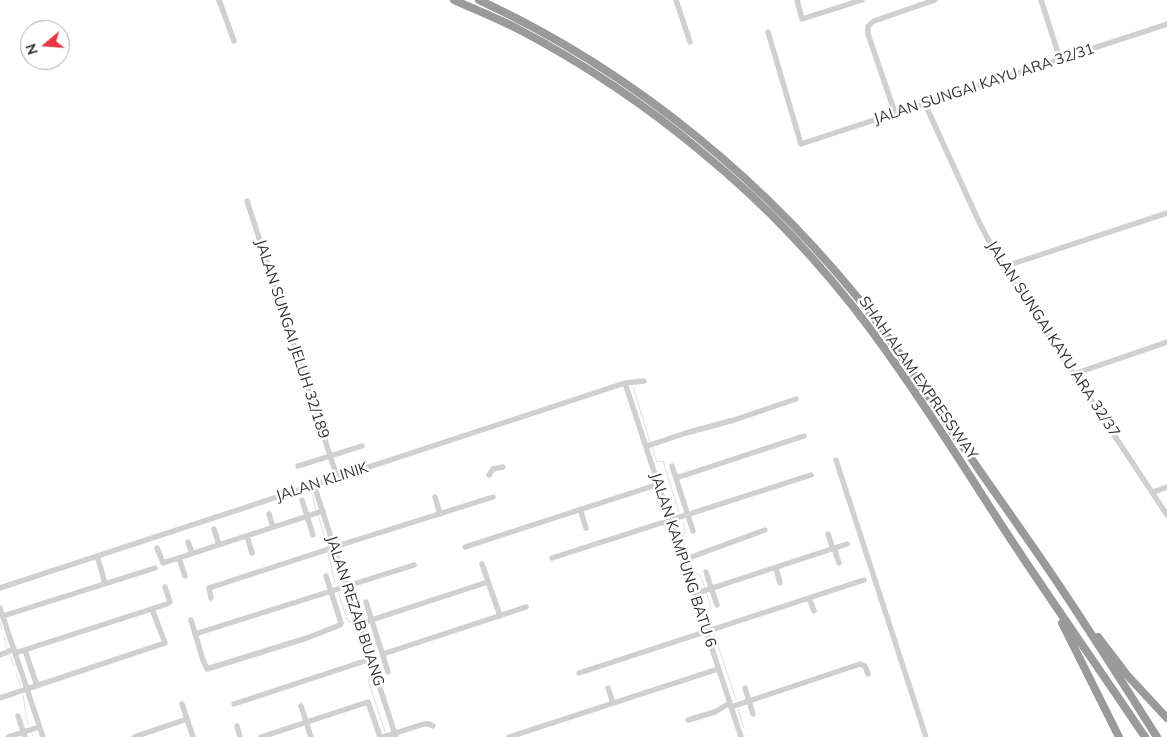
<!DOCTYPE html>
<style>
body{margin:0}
#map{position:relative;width:1167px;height:737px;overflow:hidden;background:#fff;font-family:Mulish,sans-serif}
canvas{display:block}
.north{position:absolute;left:20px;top:20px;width:50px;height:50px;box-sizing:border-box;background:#fff;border:1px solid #adadad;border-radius:50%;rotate:252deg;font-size:14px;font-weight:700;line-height:20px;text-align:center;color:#333}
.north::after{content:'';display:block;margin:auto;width:18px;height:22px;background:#e63946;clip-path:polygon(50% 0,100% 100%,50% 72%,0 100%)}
</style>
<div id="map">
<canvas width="1167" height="737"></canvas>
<div class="north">N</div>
</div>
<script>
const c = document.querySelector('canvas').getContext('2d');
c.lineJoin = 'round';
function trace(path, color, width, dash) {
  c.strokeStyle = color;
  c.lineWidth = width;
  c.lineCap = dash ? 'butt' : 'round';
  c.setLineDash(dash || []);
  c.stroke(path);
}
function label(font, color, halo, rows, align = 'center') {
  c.font = font + ' Mulish,sans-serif';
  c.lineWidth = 5;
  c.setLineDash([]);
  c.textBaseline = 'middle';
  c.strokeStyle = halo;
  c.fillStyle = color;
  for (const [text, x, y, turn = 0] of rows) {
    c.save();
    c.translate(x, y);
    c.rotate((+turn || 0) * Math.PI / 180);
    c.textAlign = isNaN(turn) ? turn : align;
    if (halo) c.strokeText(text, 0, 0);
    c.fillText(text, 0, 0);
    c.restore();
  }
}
const stream = new Path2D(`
 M633,387L650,442
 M652,448L657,462L663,461L679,512
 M648,471L652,483
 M654,489L658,503
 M312,494L316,510
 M318,514L327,546
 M683,523L685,532L682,538L688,555
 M328,553L335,582
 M690,561L694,573L700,575L705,588
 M338,592L348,622L354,620L365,658
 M706,592L711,606L706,611L712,627
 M0,622L2,630
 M713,631L736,699
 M4,636L7,650
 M9,654L14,666
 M367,664L371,676L368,680L386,734
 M16,673L21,687
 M23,695C25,705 25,714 28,724
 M738,709L744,728
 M32,734L33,737
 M746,735L747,737`);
const minor = new Path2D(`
 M219,0L234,41
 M676,0L690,42
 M797,0L802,19L862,0
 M1041,0L1060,59
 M768,32L801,144L1167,24
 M925,104L980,224L1003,267L1167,515
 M895,113L868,34V26L874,21L935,0
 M247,201L337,477
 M1003,267L1167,213
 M1074,374L1167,342
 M625,383L741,737
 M647,446L686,433L734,420L796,399
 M836,460L926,737
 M298,466L362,446
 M672,466L693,531
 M489,475L493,469L503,467
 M676,478L804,436
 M314,485L396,737
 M1153,492L1167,487
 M435,497L440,514
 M302,500L313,535
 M580,509L586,528
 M269,514L273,527
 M214,529L219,545
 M828,534L833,549
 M247,536L252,553
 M188,542L192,553
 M334,547L493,497
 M465,547L659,484
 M157,548L163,563L323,511
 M834,548L839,563
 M97,556L105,583
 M179,558L185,576
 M552,558L811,475
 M683,560L765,530
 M482,564L500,616
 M776,568L780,583
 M706,572L717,605
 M0,588L625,383L644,381
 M694,594L847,544
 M211,598L209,588L335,547
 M809,598L814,611
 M366,602L388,672
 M0,608L43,737
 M3,616L155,568
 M191,620L203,660L207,669L307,638L340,625L341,623L326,576
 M359,624L488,582
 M195,634L414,565
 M25,650L37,686
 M15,653L167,604L170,602L165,587
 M383,654L526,607
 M0,655L14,649
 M579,673L864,580
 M608,688L613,703
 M745,688L753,714
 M0,698L165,643L152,609
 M182,704L193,737
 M234,704L371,659
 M301,706L311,737
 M731,707L860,664L865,666L868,674
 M18,716L25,737
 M688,720L715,712L730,703
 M237,726L240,737
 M8,737L39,727
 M134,737L187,719
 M261,737L368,702L380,737
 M383,737L424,724H429L433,726
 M509,737L718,669`);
const highway = new Path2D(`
 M454,0C476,10 499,19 520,30C583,63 650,108 704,154C765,204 824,267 871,330C919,395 962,464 1006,532C1051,601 1099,668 1145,737
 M479,0C635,72 772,186 877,322C908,363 934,407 964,448C997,496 1031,543 1063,591C1095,639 1126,688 1157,737
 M1062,623L1119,737
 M1098,637L1127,675L1167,718`);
const streetNames = [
 ["JALAN SUNGAI KAYU ARA 32/31",984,84,-18],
 ["JALAN SUNGAI JELUH 32/189",292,339,72],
 ["JALAN SUNGAI KAYU ARA 32/37",1053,339,57],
 ["SHAH ALAM EXPRESSWAY",918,378,55],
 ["JALAN KLINIK",322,482,-18],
 ["JALAN KAMPUNG BATU 6",683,560,72],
 ["JALAN REZAB BUANG",355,611,72]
];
trace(stream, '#cfe2ee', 1);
trace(minor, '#d0d0d0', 5.5);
trace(highway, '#9a9a9a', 8);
label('15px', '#333', '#fff', streetNames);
</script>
